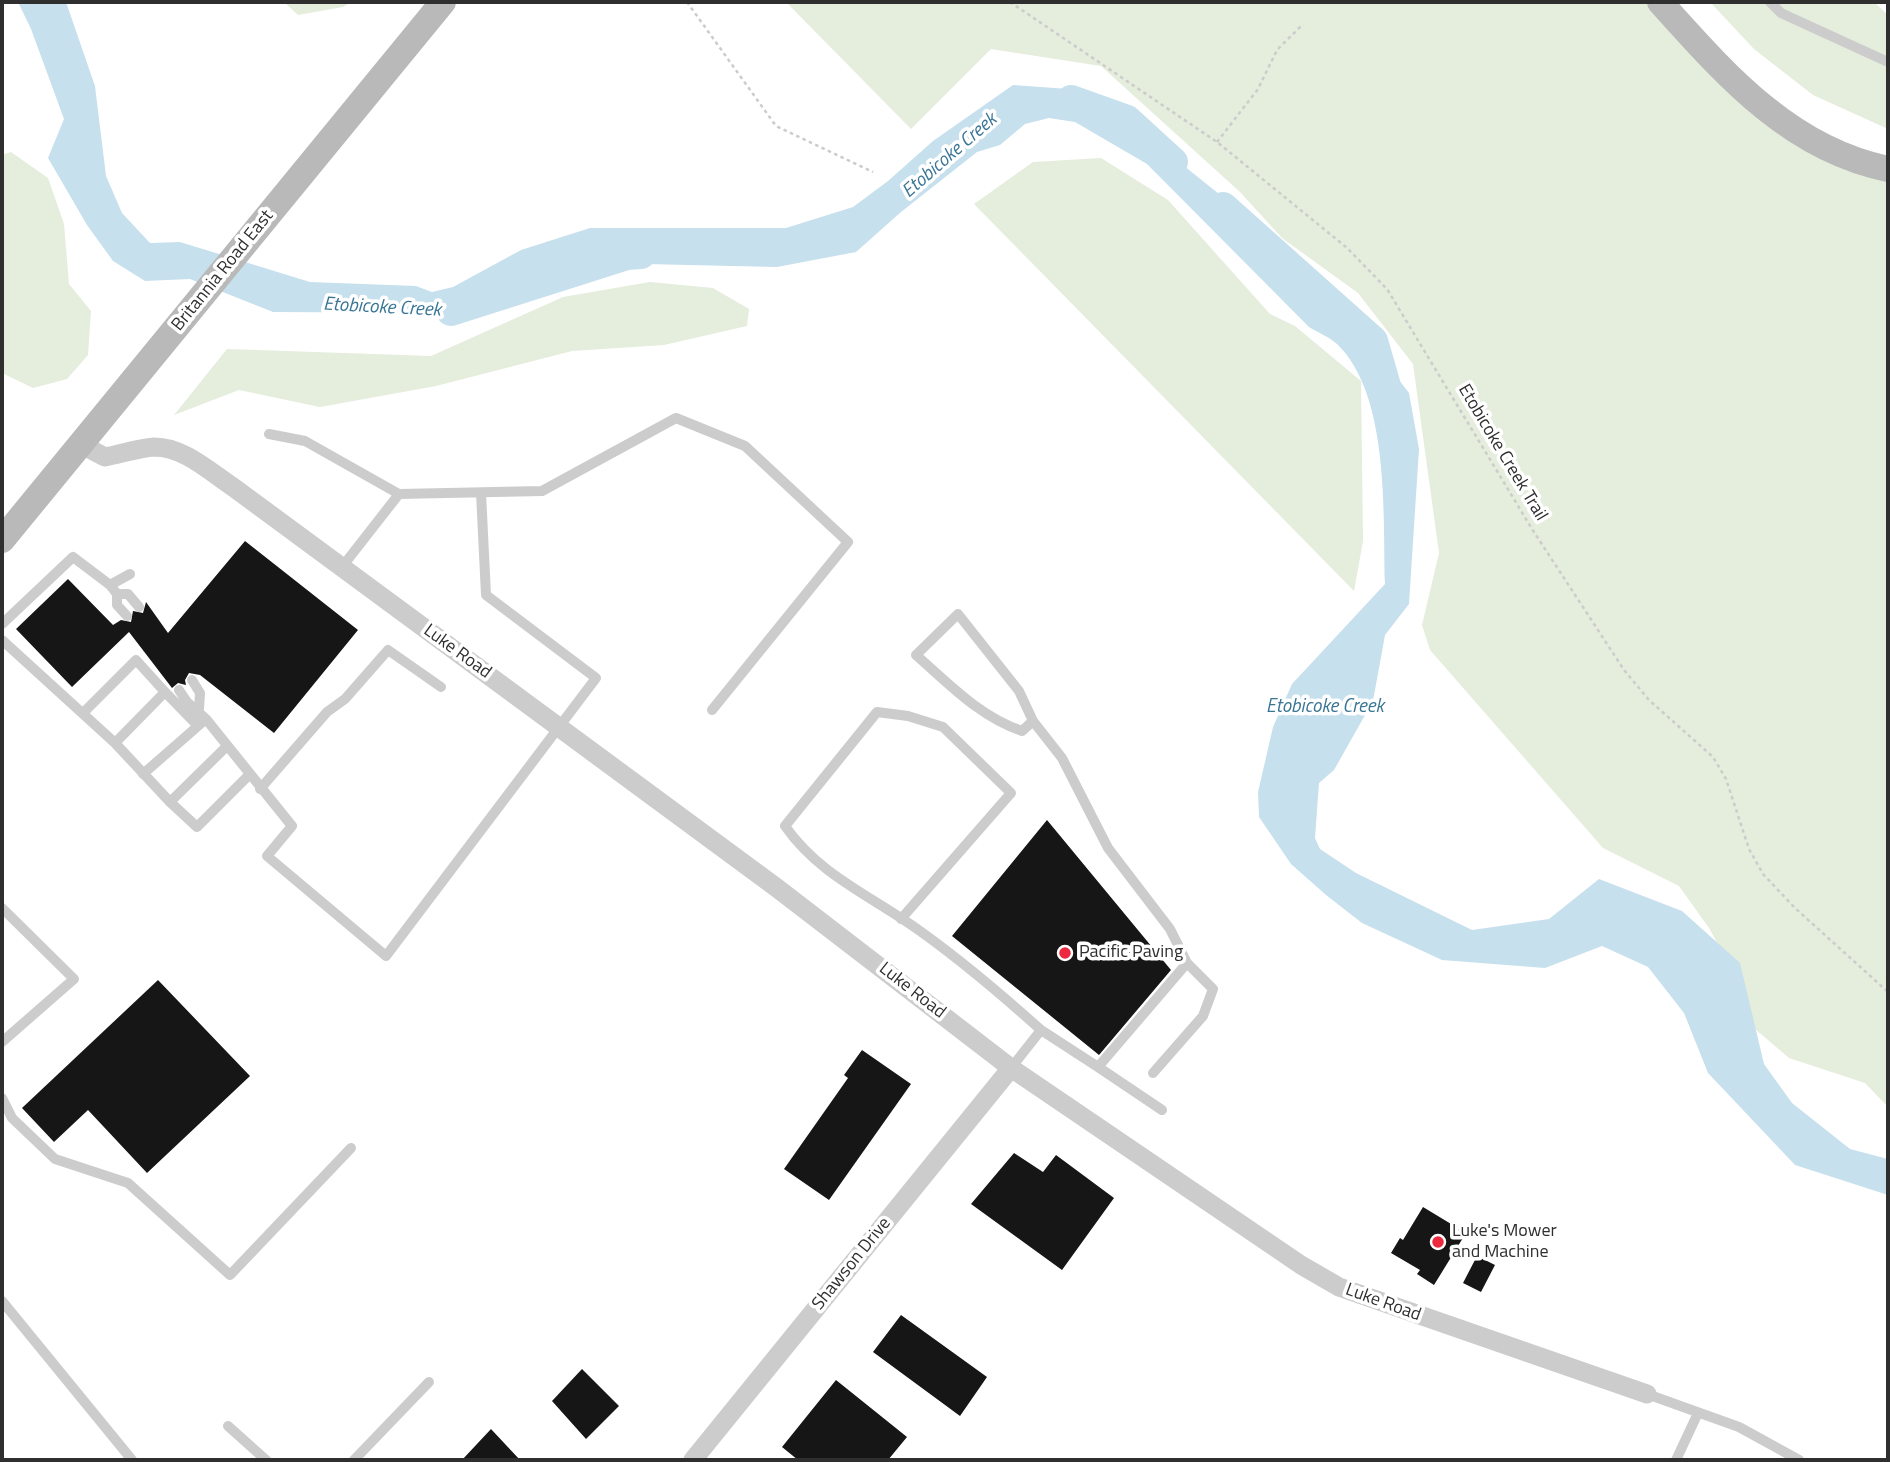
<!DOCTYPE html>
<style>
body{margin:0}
#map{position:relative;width:1890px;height:1462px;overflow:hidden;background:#fff;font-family:"Titillium Web",sans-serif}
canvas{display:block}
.frame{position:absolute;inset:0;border:4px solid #2f2f2f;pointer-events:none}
</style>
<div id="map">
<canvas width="1890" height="1462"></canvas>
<div class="frame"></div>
</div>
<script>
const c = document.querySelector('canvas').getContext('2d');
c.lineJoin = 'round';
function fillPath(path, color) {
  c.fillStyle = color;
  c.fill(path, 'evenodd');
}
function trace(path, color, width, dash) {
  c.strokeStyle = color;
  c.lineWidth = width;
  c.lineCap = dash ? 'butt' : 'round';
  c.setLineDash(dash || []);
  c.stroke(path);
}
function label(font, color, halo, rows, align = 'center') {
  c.font = font + ' "Titillium Web",sans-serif';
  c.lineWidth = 7;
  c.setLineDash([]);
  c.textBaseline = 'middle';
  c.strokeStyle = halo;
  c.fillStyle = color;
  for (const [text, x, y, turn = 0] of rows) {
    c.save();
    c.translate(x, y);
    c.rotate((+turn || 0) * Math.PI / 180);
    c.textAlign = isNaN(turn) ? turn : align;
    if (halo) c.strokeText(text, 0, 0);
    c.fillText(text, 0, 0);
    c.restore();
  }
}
const green = new Path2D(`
 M284,2H351L343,7L298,15Z
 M786,2H1660L1755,103L1888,163V1107L1865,1083L1789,1058L1755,1029L1734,974L1709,928L1679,886L1603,848L1430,650L1422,625L1439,553L1413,364L1358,293L1282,238L1240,192L1101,66L991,49L911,129Z
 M1710,2H1874L1888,15V129L1813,95L1754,49Z
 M11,152L48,178L64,224L69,284L91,311L88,355L67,379L33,388L2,373V155Z
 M1101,158L1168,200L1270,314L1295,326L1361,381L1363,541L1354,591L974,204L1033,162Z
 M650,282L713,288L749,309L747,326L664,345L572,351L436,386L320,407L239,390L174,415L227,349L431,356L563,297Z`);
const water = new Path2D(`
 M18,2H66L95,86L106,176L122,213L150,243L180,242L310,282L416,286L432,292L453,287L521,250L590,228H786L853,207L888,181L933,141L1013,85L1068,89L1153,141L1219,194L1290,276L1358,327L1409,393L1419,449L1409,604L1385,635L1373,701L1334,770L1319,783L1315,838L1320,849L1356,873L1472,930L1549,919L1599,879L1682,911L1740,963L1764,1064L1792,1103L1850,1149L1888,1159V1195L1795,1165L1708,1073L1684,1013L1648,967L1602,946L1545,968L1442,960L1362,923L1326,895L1291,864L1259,817L1258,792L1273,727L1292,684L1385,584C1383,515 1390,395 1337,344C1329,337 1317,332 1309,327L1147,164L1075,122L1049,118L1025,124L1000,145L977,152L901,212L856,252L777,267L601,263L579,274L507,286L475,308L449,313L273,312L190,279L145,281L113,261L87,225L48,158L64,119L31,29Z`);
const river = new Path2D(`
 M1071,100L1127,120L1173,162
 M1223,207L1373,341L1386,386
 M451,311L627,255L641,254`);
const building = new Path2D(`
 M245,541L358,630L274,733L200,675L189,673L185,680L186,685L178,683L172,688L129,632L72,687L16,629L68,579L113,625L121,620L131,622L133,611L143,613L146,602L168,633Z
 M1047,820L1171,970L1099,1055L952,936Z
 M158,980L250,1076L147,1173L88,1110L54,1142L22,1108Z
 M862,1050L911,1084L829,1200L784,1169L848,1078L844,1075Z
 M1014,1153L1043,1172L1056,1155L1114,1198L1062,1270L971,1204Z
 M1423,1207L1466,1233L1434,1285L1417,1274L1420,1270L1391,1253L1400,1238L1403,1240Z
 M1477,1256L1495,1265L1481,1292L1463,1283Z
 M901,1315L987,1377L960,1416L873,1352Z
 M582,1369L619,1406L586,1439L552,1401Z
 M836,1380L907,1437L888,1460H798L782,1447Z
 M491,1429L520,1460H462Z`);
const path = new Path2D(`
 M687,2L776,126L873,172
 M1010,2L1217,142L1346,247L1387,289L1532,529L1624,670L1649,700L1713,757L1726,779L1749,849L1763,874L1795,908L1888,992
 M1217,142L1258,89L1277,50L1303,24`);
const lane = new Path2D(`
 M1770,2L1781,13L1888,62
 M269,434L305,441L399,494L342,567
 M399,494L542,491L676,418L745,446L848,542L712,710
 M110,585L117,594V605L127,616
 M117,594H128L139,607
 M2,624L73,557L110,585L130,574
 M2,640L115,743L170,802L226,747
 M192,680L200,693L199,709
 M179,690L187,702L206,719
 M165,692L198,726
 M83,713L136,660L165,692L115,743
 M143,774L206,719L292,826L267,856L386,956L596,678L486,595L481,493
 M260,789L327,712L345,699L388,650L441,687
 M170,802L197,827L249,775
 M2,908L74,979L2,1042
 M901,919L1011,793L943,727L908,716L877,712L785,826C820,876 872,896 920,931C962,961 1002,995 1041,1030
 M1098,1067L1162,1110
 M1011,1068L1041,1030L1098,1067L1187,963L1170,929L1108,848L1062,758L1033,721L1019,691L958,614L916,655C949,684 980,717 1022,731L1033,721
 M1153,1073L1203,1016L1213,989L1187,963
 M2,1098L12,1118L55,1159L128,1183L230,1275L351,1148
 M2,1301L132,1460
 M1647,1394L1739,1427L1799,1460
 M228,1426L266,1460
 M354,1460L429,1382
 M1676,1460L1698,1413`);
const street = new Path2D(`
 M82,445L105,457C121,454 138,448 154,447C184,447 209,471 233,487L777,888L1011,1068L1301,1265L1339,1287L1647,1394
 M693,1460L1011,1068`);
const secondary = new Path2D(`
 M1660,2C1724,73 1789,149 1888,169
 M2,540L443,2`);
const markers = [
 [1065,953,7,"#ed2940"],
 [1438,1242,7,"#ed2940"]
];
const streetNames = [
 ["Britannia Road East",223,271,-51],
 ["Etobicoke Creek Trail",1502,453,59],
 ["Luke Road",457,652,36],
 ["Luke Road",912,991,38],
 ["Shawson Drive",852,1264,-51],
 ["Luke Road",1383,1303,20]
];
const poiNames = [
 ["Pacific Paving",1079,953],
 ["Luke's Mower",1452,1232],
 ["and Machine",1452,1253]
];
const waterNames = [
 ["Etobicoke Creek",950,156,-41],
 ["Etobicoke Creek",382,308,3],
 ["Etobicoke Creek",1325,707]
];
fillPath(green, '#e5eddc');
fillPath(water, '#c7e0ed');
trace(river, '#c7e0ed', 30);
fillPath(building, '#161616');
trace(path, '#ccc', 2.5, [3.5, 3.5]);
trace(lane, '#ccc', 10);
trace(street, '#ccc', 19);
trace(secondary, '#b9b9b9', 26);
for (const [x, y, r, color] of markers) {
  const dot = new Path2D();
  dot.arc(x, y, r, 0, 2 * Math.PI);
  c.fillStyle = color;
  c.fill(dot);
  trace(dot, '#fff', 2.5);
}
label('18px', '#2f2f2f', '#fff', streetNames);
label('18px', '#2f2f2f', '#fff', poiNames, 'left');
label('italic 19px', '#397595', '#fff', waterNames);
</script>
